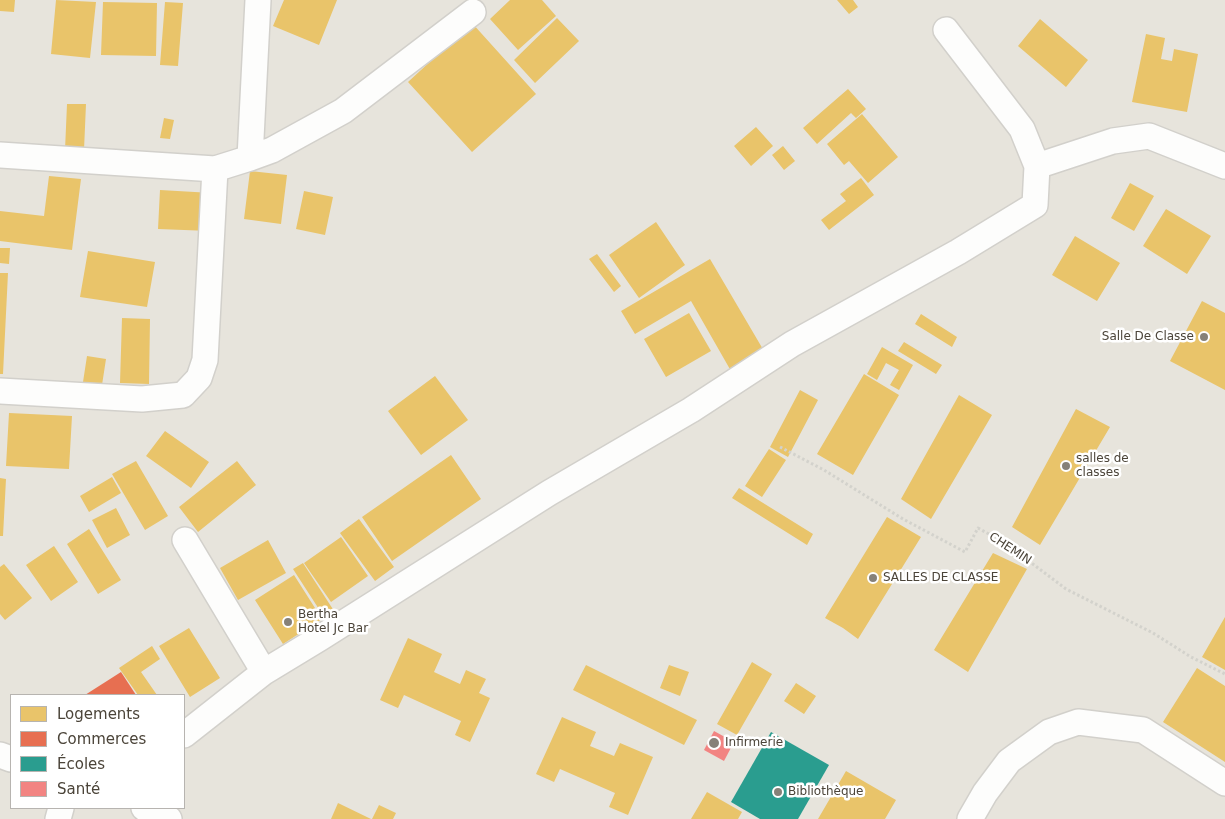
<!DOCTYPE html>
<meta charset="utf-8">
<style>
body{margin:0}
#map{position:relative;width:1225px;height:819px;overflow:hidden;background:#f4f2ee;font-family:"DejaVu Sans",sans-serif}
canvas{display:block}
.legend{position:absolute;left:10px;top:694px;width:175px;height:115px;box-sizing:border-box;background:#fff;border:1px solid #b7b4b0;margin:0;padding:6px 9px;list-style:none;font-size:15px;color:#4b4439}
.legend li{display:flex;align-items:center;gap:10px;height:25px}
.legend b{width:25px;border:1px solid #b7b4b0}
</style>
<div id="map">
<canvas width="1225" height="819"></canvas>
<ul class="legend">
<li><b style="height:14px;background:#e9c46a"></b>Logements</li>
<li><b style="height:14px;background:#e76f51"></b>Commerces</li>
<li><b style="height:14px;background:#2a9d8f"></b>Écoles</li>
<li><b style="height:14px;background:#f28482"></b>Santé</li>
</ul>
</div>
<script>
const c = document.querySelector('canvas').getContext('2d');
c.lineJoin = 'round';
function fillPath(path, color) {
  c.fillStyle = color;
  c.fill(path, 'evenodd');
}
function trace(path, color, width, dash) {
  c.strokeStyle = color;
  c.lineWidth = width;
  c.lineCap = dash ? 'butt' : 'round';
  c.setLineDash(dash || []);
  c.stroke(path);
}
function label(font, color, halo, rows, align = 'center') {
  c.font = font + ' "DejaVu Sans",sans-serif';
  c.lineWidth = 5;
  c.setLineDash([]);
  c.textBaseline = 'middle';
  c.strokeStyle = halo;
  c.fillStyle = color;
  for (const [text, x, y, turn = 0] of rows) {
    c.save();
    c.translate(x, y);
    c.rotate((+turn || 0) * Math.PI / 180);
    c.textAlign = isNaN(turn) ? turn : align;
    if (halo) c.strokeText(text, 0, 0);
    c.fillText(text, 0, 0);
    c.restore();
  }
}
const residential = new Path2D(`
 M0,0H1225V819H0ZM11,695H184V808H11Z`);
const homes = new Path2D(`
 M0,0H15L14,12L0,11Z
 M56,0L96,2L90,58L51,54Z
 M284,0H337L319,45L273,26Z
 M510,0H542L556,16L518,50L490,19Z
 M837,0H853L858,7L849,14Z
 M103,2L157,3L156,56L101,55Z
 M165,2L183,3L178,66L160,65Z
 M557,18L579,41L535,83L514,60Z
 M1040,19L1088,60L1066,87L1018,46Z
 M472,23L536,94L472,152L408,82Z
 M1146,34L1165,38L1161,59L1172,61L1174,49L1198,54L1187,112L1132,102Z
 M848,89L866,109L856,118L851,113L817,144L803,128Z
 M67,104H86L84,150H65Z
 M862,114L898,157L868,183L849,161L844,165L827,144Z
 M164,118L174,120L170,139L160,138Z
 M756,127L773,146L751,166L734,146Z
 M783,146L795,161L784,170L772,155Z
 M250,171L287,175L281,224L244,219Z
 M49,176L81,179L72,250L0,241V211L44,216Z
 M861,178L874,195L829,230L821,220L846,201L840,194Z
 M1130,183L1154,196L1134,231L1111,218Z
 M160,190L212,193L210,231L158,229Z
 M304,191L333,197L325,235L296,229Z
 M1166,209L1211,236L1187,274L1143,246Z
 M656,222L685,265L639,298L609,255Z
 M1075,236L1120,263L1097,301L1052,275Z
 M0,248H10L9,264L0,263Z
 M88,251L155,262L147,307L80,297Z
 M597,254L621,286L614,292L589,259Z
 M710,259L764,351L731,371L691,301L635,334L621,311Z
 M0,273H8L3,374H0Z
 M1202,301L1225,313V390L1170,361Z
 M689,313L711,351L666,377L644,339Z
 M921,314L957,337L952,347L915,324Z
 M122,318L150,319L149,384L120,383Z
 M904,342L942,365L936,374L898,351Z
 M882,347L913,365L899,390L890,385L899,370L886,363L877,380L867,374Z
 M87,356L106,359L102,385L83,382Z
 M864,374L899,395L853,475L817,454Z
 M435,376L468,420L421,455L388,411Z
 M800,390L818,400L788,457L770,447Z
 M959,395L992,415L931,519L901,499Z
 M1076,409L1110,427L1040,545L1012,527Z
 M9,413L72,416L69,469L6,466Z
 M165,431L209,462L191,488L146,456Z
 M769,449L786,460L762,497L745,486Z
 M451,455L481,499L392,561L362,517Z
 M136,461L168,516L145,530L112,474Z
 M237,461L256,485L198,532L179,507Z
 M112,477L121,493L89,512L80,496Z
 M0,478L6,479L3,536H0Z
 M739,488L813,534L807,545L732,498Z
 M116,508L130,535L107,548L92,520Z
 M887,517L921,537L858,639L843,628L825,618Z
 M359,519L394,567L375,581L340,533Z
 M89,529L121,580L98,594L67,544Z
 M341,537L368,576L331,602L304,563Z
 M268,540L286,573L238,600L220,568Z
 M54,546L78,582L51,601L26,565Z
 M993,553L1027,569L968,672L934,650Z
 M303,563L336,614L326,620L293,569Z
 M4,564L32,598L5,620L0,614V567Z
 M294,575L322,619L283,644L255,600Z
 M1225,617V670L1202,657Z
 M189,628L220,678L190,697L159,646Z
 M408,638L442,654L434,672L460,684L466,670L486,679L479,693L490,698L470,742L455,735L461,721L404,695L398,708L380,700Z
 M152,646L160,659L141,672L157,695H138L119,668Z
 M752,662L772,674L737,735L717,724Z
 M586,665L697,720L684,745L573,690Z
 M669,665L689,672L680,696L660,688Z
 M1197,668L1225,686V762L1163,722Z
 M796,683L816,696L804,714L784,701Z
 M562,717L596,732L590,746L614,756L620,743L653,757L628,815L609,807L615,793L560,769L554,782L536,774Z
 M846,771L896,800L885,819H818Z
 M707,792L742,812L738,819H691Z
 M338,803L371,819H331Z
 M379,805L396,813L393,819H372Z`);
const shops = new Path2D(`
 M121,672L136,695H85Z`);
const schools = new Path2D(`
 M771,732L829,765L798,819H760L731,802Z`);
const health = new Path2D(`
 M714,731L734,742L724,761L704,750Z`);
const path = new Path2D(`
 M780,447L824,470L903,519L965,552L978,528L1005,543L1066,589L1153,633L1191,657L1225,674`);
const street = new Path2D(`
 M0,155L215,169L250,158L272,150L343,111L473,12
 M250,158L258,0
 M1037,166L1113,141L1149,136L1225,166
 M0,391L142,399L183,395L199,378L205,360L215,169
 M185,540L264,672
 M184,735L264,672L320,638L549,493L691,410L792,344L958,252L1035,205L1037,166L1022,129L946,30
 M0,755L11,759
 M144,808L169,819
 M58,819L61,808
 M970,819L985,793L1009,761L1049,732L1078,722L1143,730L1225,783`);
const markers = [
 [1204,337,5,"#868178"],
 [1066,466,5,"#868178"],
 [873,578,5,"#868178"],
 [288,622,5,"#868178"],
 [714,743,6,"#868178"],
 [778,792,5,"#868178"]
];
const poiNames = [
 ["Salle De Classe",1194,337,"right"],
 ["salles de",1076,459],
 ["classes",1076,473],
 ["SALLES DE CLASSE",883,578],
 ["Bertha",298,615],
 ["Hotel Jc Bar",298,629],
 ["Infirmerie",725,743],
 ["Bibliothèque",788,792]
];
const streetNames = [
 ["CHEMIN",1010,549,33]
];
fillPath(residential, '#e7e4dc');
fillPath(homes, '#e9c46a');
fillPath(shops, '#e76f51');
fillPath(schools, '#2a9d8f');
fillPath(health, '#f28482');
trace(street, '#d2d0cb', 28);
trace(path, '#d3d2cc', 3, [2.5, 2.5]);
trace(street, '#fdfdfc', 25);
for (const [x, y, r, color] of markers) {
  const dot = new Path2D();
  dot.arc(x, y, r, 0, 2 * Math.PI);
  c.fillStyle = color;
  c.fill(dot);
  trace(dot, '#fff', 2);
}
label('12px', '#4b4439', '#fff', poiNames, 'left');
label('12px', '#4b4439', '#fff', streetNames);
</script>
